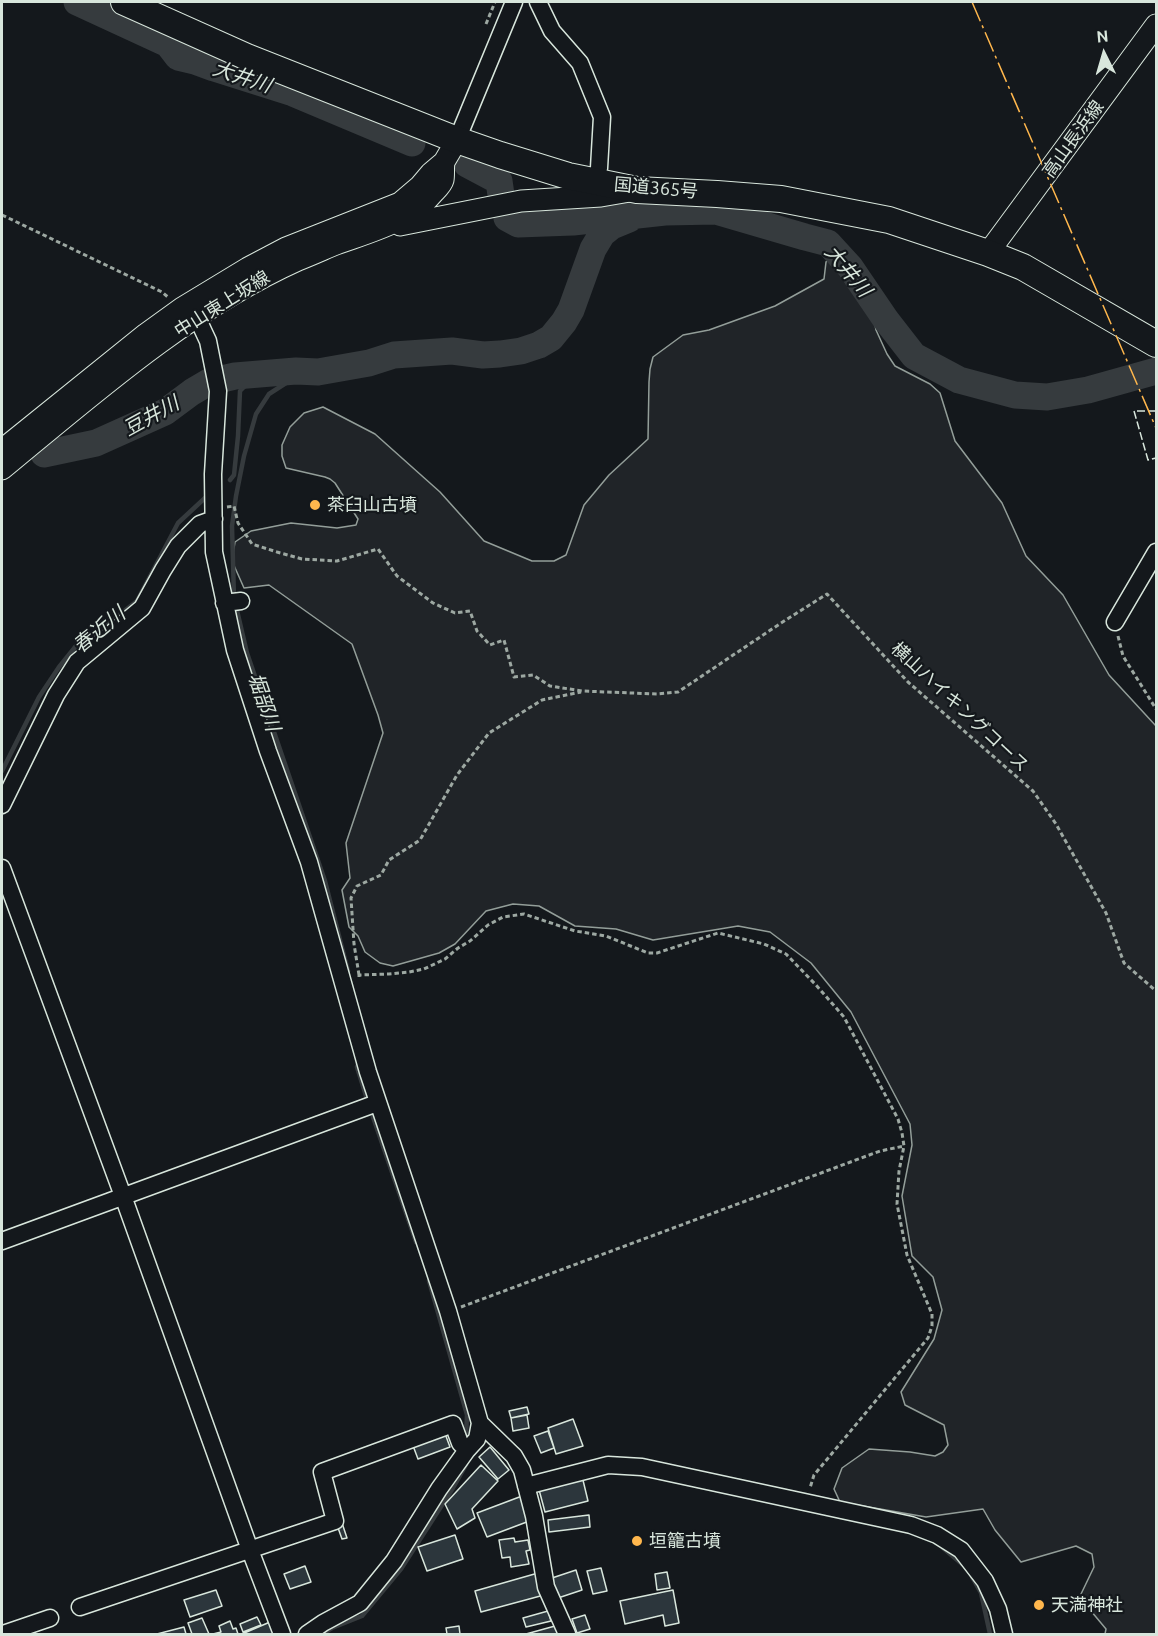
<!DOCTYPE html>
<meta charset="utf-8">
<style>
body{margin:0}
#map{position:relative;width:1158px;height:1636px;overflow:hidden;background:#14181c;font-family:Ubuntu,sans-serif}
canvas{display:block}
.frame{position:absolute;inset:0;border:3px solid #d8e6dc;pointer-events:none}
.north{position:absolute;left:1074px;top:24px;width:60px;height:60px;-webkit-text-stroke:4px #14181c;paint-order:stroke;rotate:355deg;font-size:16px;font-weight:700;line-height:24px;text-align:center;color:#d8e6dc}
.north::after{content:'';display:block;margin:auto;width:21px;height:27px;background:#d8e6dc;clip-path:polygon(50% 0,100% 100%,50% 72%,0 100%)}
</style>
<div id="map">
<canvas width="1158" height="1636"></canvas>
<div class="frame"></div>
<div class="north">N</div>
</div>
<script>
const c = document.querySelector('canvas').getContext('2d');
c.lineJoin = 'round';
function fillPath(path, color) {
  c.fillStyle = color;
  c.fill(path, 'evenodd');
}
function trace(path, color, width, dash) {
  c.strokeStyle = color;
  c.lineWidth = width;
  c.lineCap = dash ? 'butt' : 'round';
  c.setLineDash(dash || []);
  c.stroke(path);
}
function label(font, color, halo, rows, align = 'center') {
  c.font = font + ' Ubuntu,"Noto Sans JP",sans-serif';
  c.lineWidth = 4.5;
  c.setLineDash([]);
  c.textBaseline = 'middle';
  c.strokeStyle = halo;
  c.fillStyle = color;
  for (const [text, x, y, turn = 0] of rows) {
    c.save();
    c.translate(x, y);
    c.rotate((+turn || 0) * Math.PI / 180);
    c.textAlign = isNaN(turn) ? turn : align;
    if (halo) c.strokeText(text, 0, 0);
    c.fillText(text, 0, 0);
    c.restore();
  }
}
const green = new Path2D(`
 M847,252L858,260L866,274L876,330L887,354L895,366L930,384L940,393L955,441L1002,503L1026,556L1063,595L1109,675L1156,726V1634H1105L1106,1629L1086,1605L1081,1594L1094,1567L1092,1554L1076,1546L1021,1562L995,1530L983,1509L926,1517L840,1502L834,1489L842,1468L869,1449L910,1452L935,1456L943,1452L948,1445L944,1425L905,1405L901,1392L934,1339L942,1310L933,1277L912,1256L902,1196L912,1145L910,1124L851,1012L811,963L770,932L738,926L653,940L616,929L575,926L539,906L513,904L486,911L455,944L439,953L393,966L380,963L365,952L358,936L349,927L342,890L350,878L346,843L383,733L378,715L352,644L269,585L244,588L232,561L235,542L251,531L291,523L337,528L356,525L358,519L335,483L330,479L325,477L286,468L282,456V445L290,427L304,413L323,407L375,434L440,492L484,541L532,561H554L566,555L584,505L609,475L648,439L649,382L650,369L653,357L683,335L709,330L775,306L824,279L826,262L834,253Z`);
const stream = new Path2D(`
 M230,480L234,475L238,436L240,391L257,374
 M234,598L232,526L236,496L244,456L256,414L269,394L286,383L296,378V371
 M236,606L247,653L325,881L348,971
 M2,771L39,697L59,667L80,641L97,632L137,601L178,523L206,497
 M359,1061L357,1067L367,1099
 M373,1117L416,1242
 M429,1281L467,1415L466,1436
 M943,1548L962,1564
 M972,1577L981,1593L990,1634
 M322,1634L332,1628L362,1616L401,1569L453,1488L466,1465`);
const river = new Path2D(`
 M77,2L168,44L178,57L195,61L214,68L293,93L412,143
 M467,164L499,181L501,195
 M507,218L518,224L573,222L665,212L716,211L805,237L828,243L850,267L886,320L914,356L959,380L1015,395L1047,397L1088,390L1156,371
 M44,454L96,443L165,412L192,392L209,382L235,376L296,371L318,372L369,363L394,355L452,351L483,355L500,354L521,351L539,345L551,338L564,322L571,310L593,249L602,234L612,226L629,219`);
const building = new Path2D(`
 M527,1407L529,1414L511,1418L509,1411Z
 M527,1415L529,1428L513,1431L511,1418Z
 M573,1419L583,1446L556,1454L548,1428Z
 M444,1431L450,1447L418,1459L412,1443Z
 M548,1431L554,1448L541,1453L534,1436Z
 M490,1447L509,1470L498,1479L479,1457Z
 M481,1465L498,1481L472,1509L475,1518L457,1529L445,1504Z
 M582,1476L588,1501L545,1512L538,1486Z
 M522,1496L532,1520L487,1537L477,1513Z
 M589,1515L590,1527L549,1532L548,1520Z
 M342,1523L347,1538L342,1539L337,1525Z
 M455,1535L463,1559L427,1571L418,1547Z
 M514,1538L515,1542L528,1540L530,1550L526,1551L529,1564L511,1567L510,1557L502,1558L499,1540Z
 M305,1566L311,1582L290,1589L284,1574Z
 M601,1568L607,1591L593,1594L587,1571Z
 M576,1570L582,1590L555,1599L549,1579Z
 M667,1572L670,1588L657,1590L655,1574Z
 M538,1573L544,1595L481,1612L475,1591Z
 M216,1590L222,1606L190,1617L184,1600Z
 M673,1590L679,1623L665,1626L663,1615L625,1624L620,1601Z
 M548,1611L551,1621L526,1627L523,1618Z
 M585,1615L590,1629L577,1633L572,1619Z
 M257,1617L261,1625L243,1632L240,1624Z
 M202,1618L209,1634H192L188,1623Z
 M230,1621L233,1629L236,1628L238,1634H213L221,1632L219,1626Z
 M270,1622L275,1634H242Z
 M459,1626L460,1634H447L446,1628Z
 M555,1626L558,1634H526Z
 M184,1627L186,1634H157Z`);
const path = new Path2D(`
 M486,24L495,2
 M2,215L162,292L169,298
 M227,507L234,506L238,523L252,544L277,552L302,559L337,561L378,549L397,576L433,603L455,613L470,611L477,631L490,645L504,640L514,677L533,675L550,686L582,691L657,694L678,692L781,623L827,594L908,682L1033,791L1056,824L1106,913L1124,963L1156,991
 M1118,636L1123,656L1156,709
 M359,975L354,944L351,898L357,886L381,875L389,860L420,840L457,775L489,733L542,700L581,692
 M359,977V975L389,974L409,972L424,969L445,959L458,948L470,941L488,925L503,917L524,914L575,931L606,936L648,953H657L718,933L764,944L786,954L816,985L844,1017L898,1119L902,1133L904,1146L899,1171L897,1204L907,1255L932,1314V1326L928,1338L814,1475L810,1488
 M461,1307L880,1151L904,1146`);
const minor = new Path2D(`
 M538,2L552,31L580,63L602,117L599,168L596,181
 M457,140L514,2
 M185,311L201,326L208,341L218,391L213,474L214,552L235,650L268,751L309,862L368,1072L448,1311L480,1423L477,1439L467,1450L439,1489L394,1561L360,1603L323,1623L307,1634
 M224,603L241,601
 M1115,622L1156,552
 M2,805L56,695L77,662L142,608L163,570L178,546L200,524L214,519
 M2,868L123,1196L250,1550L282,1634
 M2,1241L377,1103
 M480,1423L514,1456L522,1470L534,1516L546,1587L567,1634
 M526,1486L608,1465L642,1467L911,1525L937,1535L961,1550L985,1581L998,1609L1004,1634
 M80,1607L335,1521L322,1472L453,1424L460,1443L467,1450
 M3,1634L50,1618`);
const major = new Path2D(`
 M400,225L521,201L601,196L630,191
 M988,253L1156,25
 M2,450L146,334L182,308L248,268L286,248L400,203L420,186L431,173L444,162L457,140
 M2,469C94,393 189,309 298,260C311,255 324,249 336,244C372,231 410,222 435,191C438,188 442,184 443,180C444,175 443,168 444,162`);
const highway = new Path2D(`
 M124,2L247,57L457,140L500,155L568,176L637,190L717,194L781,199L889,220L988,253L1023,267L1156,344`);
const fence = new Path2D(`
 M1156,411H1134L1148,460L1156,458`);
const power = new Path2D(`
 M972,2L1156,428`);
const markers = [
 [315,505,6,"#ffb74d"],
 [637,1541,6,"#ffb74d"],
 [1039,1605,6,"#ffb74d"]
];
const streetNames = [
 ["高山長浜線",1073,139,-54],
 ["国道365号",656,188,5],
 ["中山東上坂線",222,304,-32],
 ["横山ハイキングコース",960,707,43]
];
const poiNames = [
 ["茶臼山古墳",327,505],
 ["垣籠古墳",649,1541],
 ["天満神社",1051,1605]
];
const waterNames = [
 ["大井川",242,77,18],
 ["大井川",848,271,50],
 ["豆井川",151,416,-29],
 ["春近川",99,630,-39],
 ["堀部川",264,702,71]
];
fillPath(green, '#202428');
trace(green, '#939e99', 1.5);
trace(stream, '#363b3e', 4.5);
trace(river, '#363b3e', 27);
fillPath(building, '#2c363c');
trace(building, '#d8e6dc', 1.5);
trace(minor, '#d8e6dc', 19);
trace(major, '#d8e6dc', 23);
trace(highway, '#d8e6dc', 28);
trace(path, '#9da8a2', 3, [4.5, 3]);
trace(minor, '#14181c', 16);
trace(major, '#14181c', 21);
trace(highway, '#14181c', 26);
trace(fence, '#d8e6dc', 1.5, [8, 3]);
trace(power, '#ffb74d', 1.5, [21, 4.5, 3, 4.5]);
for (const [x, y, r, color] of markers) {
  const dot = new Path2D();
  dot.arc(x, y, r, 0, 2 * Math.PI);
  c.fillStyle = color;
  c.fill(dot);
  trace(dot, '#14181c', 2);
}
label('18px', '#d8e6dc', '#14181c', streetNames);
label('18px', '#d8e6dc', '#14181c', poiNames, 'left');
label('italic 20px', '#d8e6dc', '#14181c', waterNames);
</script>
